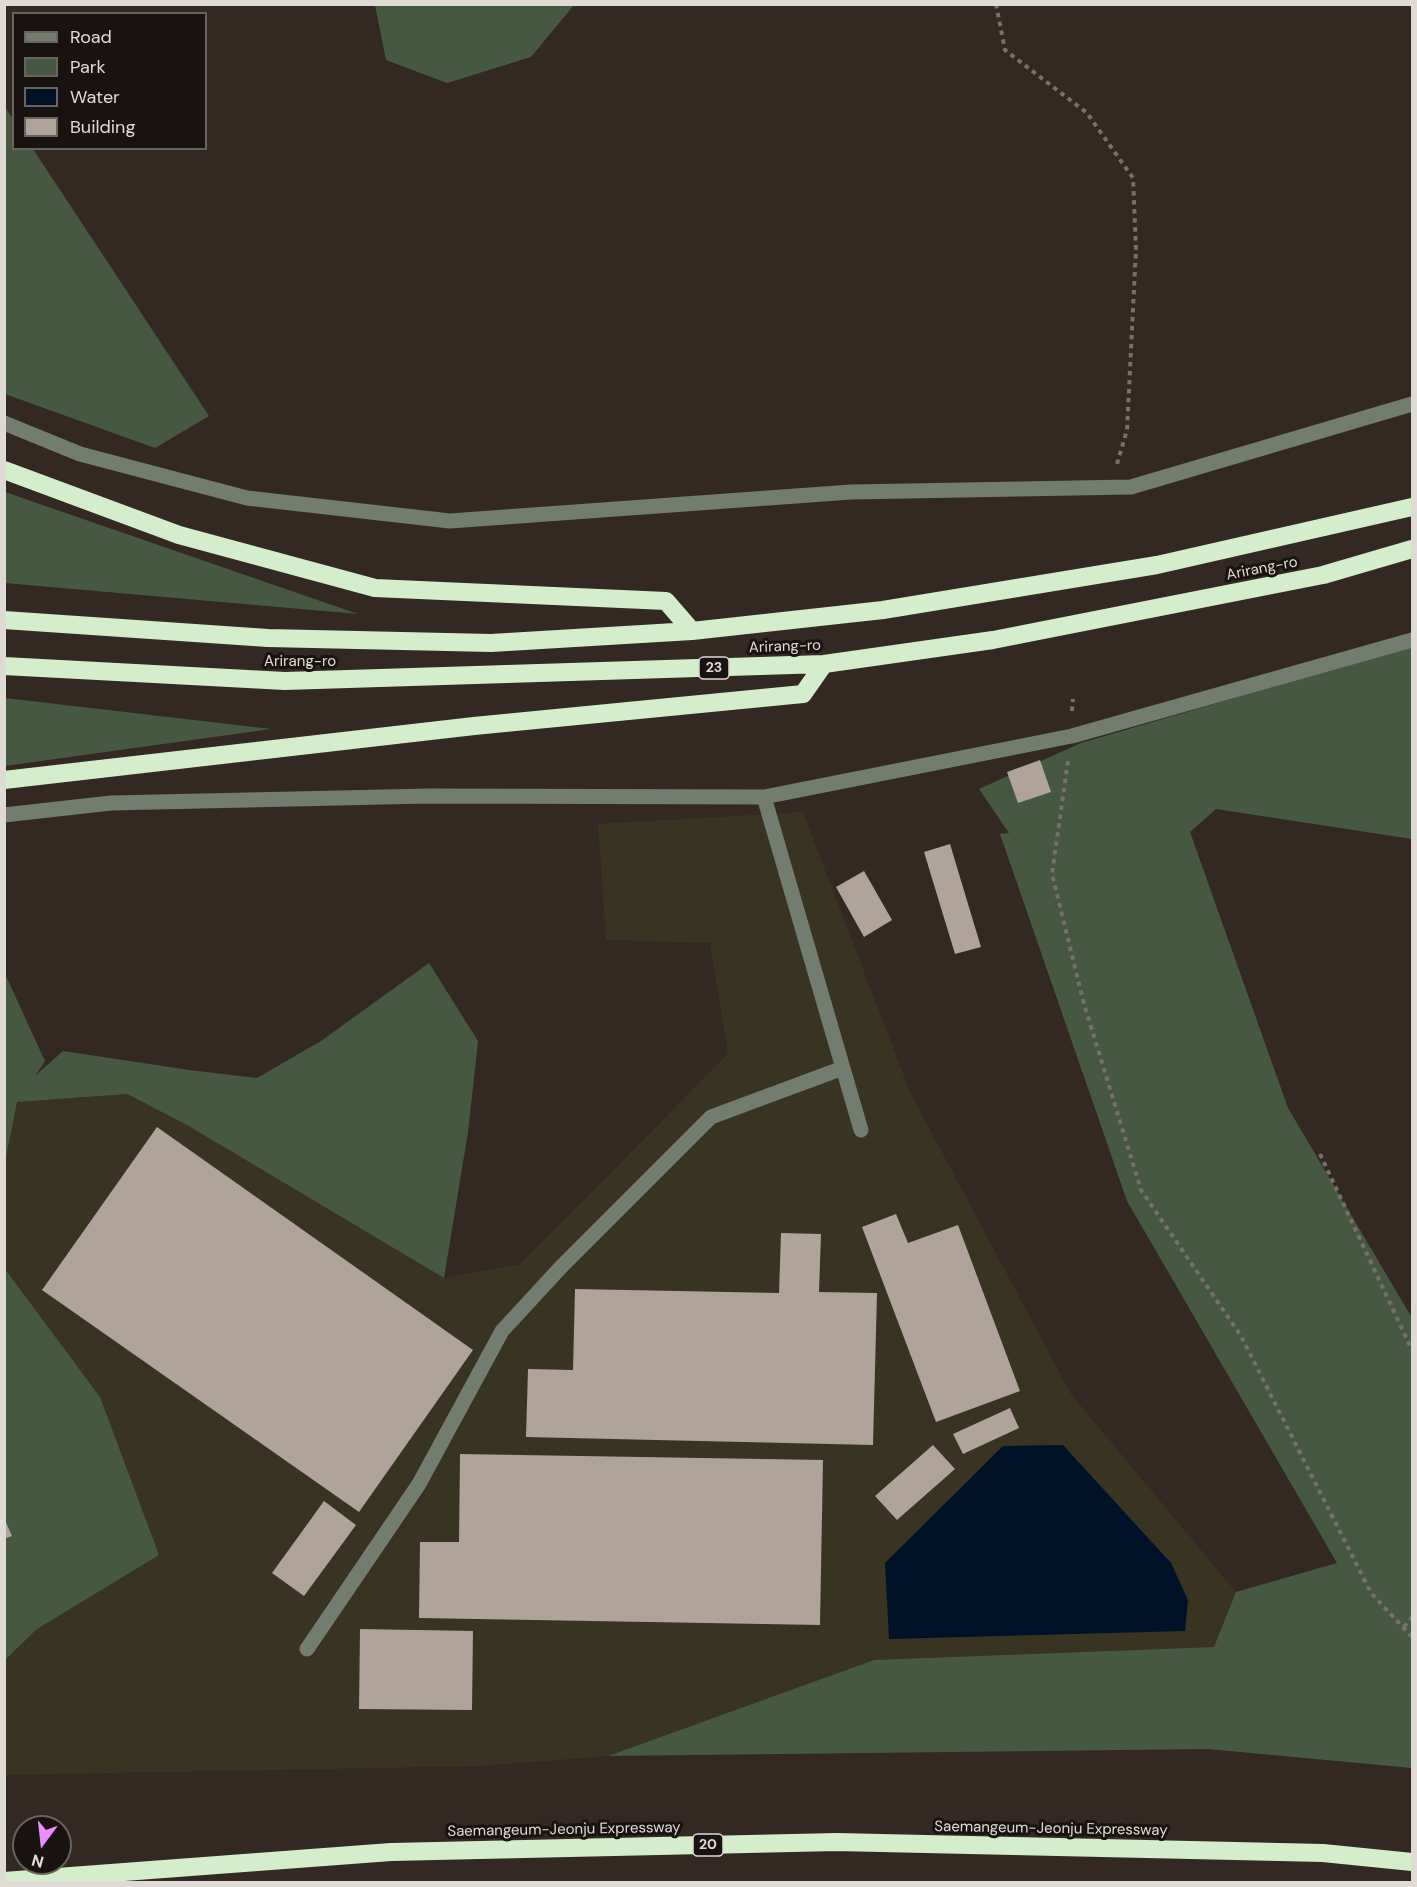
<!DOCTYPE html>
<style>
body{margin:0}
#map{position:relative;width:1417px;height:1887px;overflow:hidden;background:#332922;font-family:"DM Sans",sans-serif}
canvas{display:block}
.frame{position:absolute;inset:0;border:6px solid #e0dad5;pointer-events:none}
.legend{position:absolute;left:12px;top:12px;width:195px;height:138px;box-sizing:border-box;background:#181310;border:2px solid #68635f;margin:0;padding:8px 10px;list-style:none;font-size:18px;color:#e0dad5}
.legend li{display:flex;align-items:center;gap:12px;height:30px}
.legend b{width:30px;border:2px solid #68635f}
.north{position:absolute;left:12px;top:1815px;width:60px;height:60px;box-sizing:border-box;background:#181310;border:2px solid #68635f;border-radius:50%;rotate:195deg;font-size:16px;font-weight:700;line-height:24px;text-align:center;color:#e0dad5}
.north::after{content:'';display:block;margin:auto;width:21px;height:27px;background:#eb8dfc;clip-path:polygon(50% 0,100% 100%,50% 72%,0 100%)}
</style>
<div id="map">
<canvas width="1417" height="1887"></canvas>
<div class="frame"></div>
<ul class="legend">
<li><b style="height:8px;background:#727c6f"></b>Road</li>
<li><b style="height:16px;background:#465940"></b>Park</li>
<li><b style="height:16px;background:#001228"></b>Water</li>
<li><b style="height:16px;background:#afa39a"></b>Building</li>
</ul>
<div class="north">N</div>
</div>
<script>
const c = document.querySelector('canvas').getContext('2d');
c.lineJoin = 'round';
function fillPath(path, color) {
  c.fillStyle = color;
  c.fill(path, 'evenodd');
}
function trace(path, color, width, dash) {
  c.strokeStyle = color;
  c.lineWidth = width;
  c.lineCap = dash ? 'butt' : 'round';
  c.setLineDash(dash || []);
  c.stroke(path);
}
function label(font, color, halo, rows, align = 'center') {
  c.font = font + ' "DM Sans",sans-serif';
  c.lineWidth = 6;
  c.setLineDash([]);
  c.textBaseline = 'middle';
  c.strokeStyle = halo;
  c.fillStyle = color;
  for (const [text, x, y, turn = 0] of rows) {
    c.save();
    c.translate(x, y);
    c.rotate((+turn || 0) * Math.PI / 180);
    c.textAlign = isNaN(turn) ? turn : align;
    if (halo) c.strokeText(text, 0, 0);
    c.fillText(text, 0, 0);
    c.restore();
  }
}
const industrial = new Path2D(`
 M803,812L910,1092L1071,1394L1236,1592L1214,1647L874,1660L608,1756L484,1766L5,1775V1660L37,1629L100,1397L5,1269V1162L16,1102L127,1094L187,1125L444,1278L520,1264L728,1054L710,943L606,940L598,824Z`);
const green = new Path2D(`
 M375,5V4L574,5L531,57L447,83L386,60Z
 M4,106L13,119L14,148L33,149L209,416L155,448L5,394Z
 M5,492L358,614L5,583Z
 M1412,646V839L1216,809L1190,832L1288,1108L1412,1318V1768L1208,1749L608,1756L874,1660L1214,1647L1236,1592L1337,1563L1127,1201L1000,834L1009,833L979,789L1081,743Z
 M5,698L271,729L5,766Z
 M429,963L478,1041L468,1132L444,1278L187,1125L127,1094L17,1102L5,1162V974L45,1061L35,1076L63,1051L189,1070L257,1078L321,1041Z
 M5,1269L100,1397L159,1555L37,1629L5,1660Z`);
const water = new Path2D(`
 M1063,1445L1171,1563L1188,1600L1185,1631L889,1639L885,1563L1003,1446Z`);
const building = new Path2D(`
 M1040,760L1051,792L1018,803L1007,772Z
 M950,844L981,947L955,954L924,852Z
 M864,871L892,920L864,937L836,887Z
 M157,1127L473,1350L359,1512L42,1290Z
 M896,1214L908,1243L958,1225L1020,1391L936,1422L862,1227Z
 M781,1233L821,1234L819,1292L877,1293L873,1445L526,1437L528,1369L573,1370L575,1289L779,1293Z
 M1010,1408L1019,1428L963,1454L953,1434Z
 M933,1445L955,1469L897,1520L875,1496Z
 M460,1454L823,1460L820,1625L419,1618L420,1542H459Z
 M324,1501L356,1525L304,1596L272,1573Z
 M4,1518L12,1536L4,1539Z
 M360,1629L473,1631L472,1710L359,1709Z`);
const path = new Path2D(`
 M996,4L1005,50L1087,113L1133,178L1136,249L1127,430L1117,464
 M1072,711L1073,699
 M1068,761L1052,874L1084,1004L1141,1190L1241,1336L1371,1593L1412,1637
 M1320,1154L1412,1350
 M1404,1627L1412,1617`);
const minor = new Path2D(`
 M4,423L80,454L247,498L450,521L851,492L1131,487L1412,404
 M764,797L861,1130
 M4,815L111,803L429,796L764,797L1072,736L1412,640
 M307,1649L419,1484L502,1331L561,1267L711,1117L843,1068`);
const highway = new Path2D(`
 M4,470L179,535L375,588L666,601L692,631
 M4,620L268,638L491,643L692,631L883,610L1157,565L1412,507
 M4,666L285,681L824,664L993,640L1323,575L1412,549
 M4,780L474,726L803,694L824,664
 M4,1881L391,1852L837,1842L1323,1853L1412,1862`);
const shields = [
 [714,668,30],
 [708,1845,30]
];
const shieldNames = [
 ["23",714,668],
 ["20",708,1845]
];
const streetNames = [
 ["Arirang-ro",1262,569,-11],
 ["Arirang-ro",785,647,-2],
 ["Arirang-ro",300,662],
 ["Saemangeum-Jeonju Expressway",1051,1829,1],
 ["Saemangeum-Jeonju Expressway",564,1830,-1]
];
fillPath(industrial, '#393321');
fillPath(green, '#465940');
fillPath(water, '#001228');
fillPath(building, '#afa39a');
trace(path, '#79706a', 4, [4.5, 4.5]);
trace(minor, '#727c6f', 15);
trace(highway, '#d4eecb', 18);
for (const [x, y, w] of shields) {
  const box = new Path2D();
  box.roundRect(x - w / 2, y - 11, w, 22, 4.5);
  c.fillStyle = '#181310';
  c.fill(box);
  trace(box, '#e0dad5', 1.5);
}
label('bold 14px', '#e0dad5', null, shieldNames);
label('15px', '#e0dad5', '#181310', streetNames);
</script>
